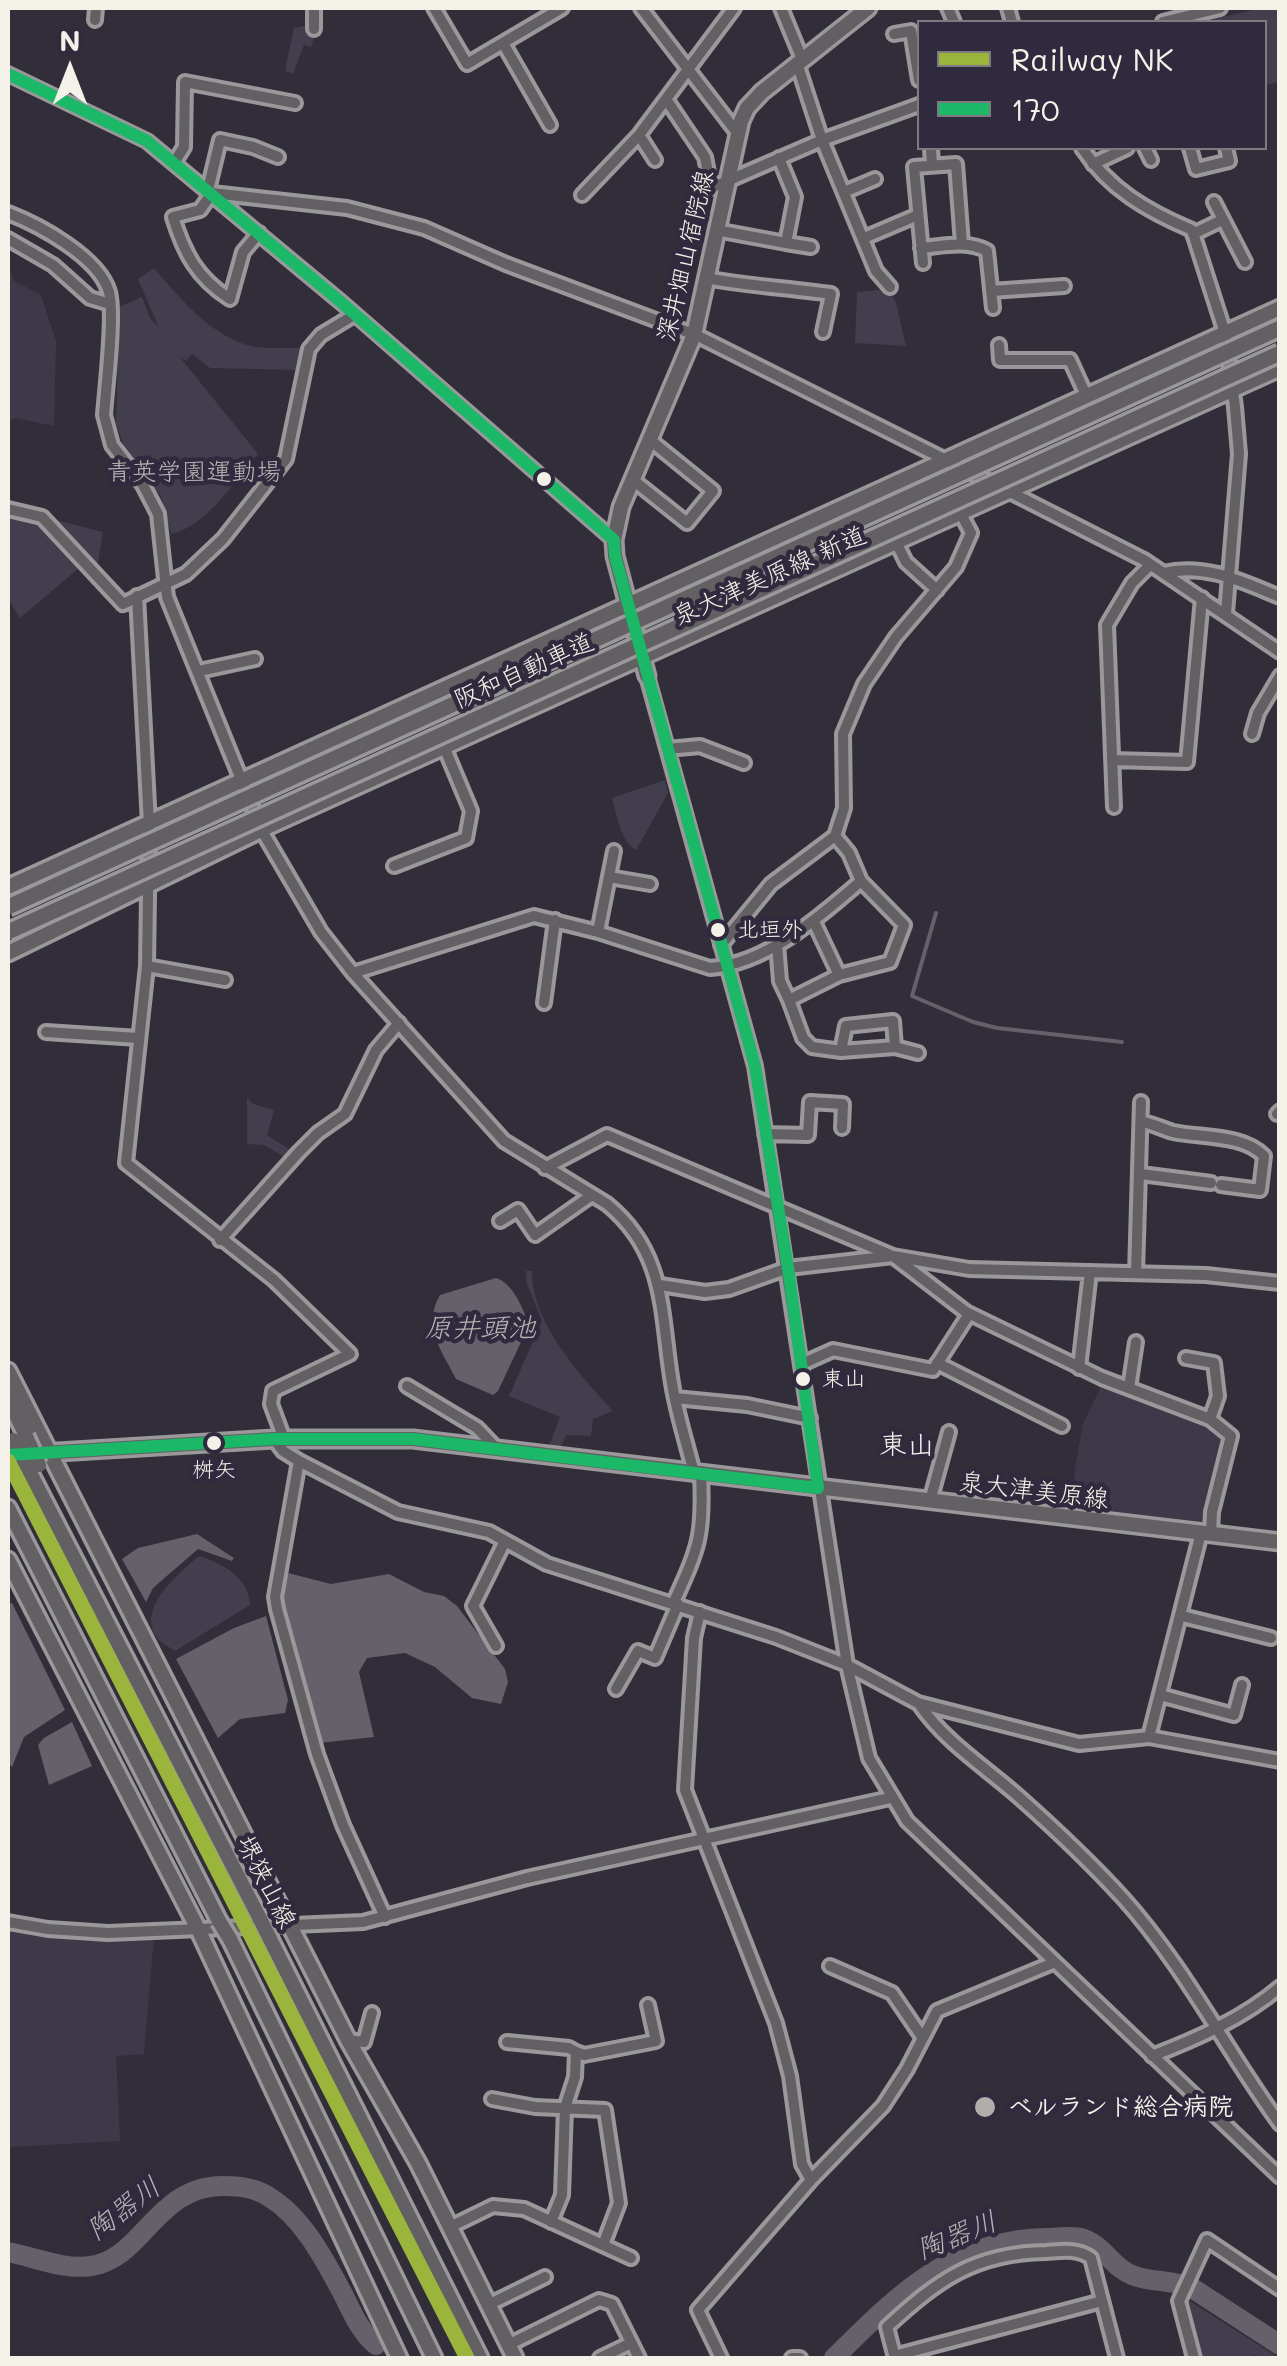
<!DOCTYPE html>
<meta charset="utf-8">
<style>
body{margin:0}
#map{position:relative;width:1287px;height:2366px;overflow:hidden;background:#312e39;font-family:Mali,sans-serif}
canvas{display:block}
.frame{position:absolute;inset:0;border:10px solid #f4f1e8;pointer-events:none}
.legend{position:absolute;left:917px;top:20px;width:350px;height:130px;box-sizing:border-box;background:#2f2a3d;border:2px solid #7e7a81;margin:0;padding:12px 18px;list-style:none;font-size:30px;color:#f4f1e8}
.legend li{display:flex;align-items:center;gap:20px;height:50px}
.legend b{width:50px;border:2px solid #7e7a81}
.north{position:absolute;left:20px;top:20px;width:100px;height:100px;-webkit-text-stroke:8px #2f2a3d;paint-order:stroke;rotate:0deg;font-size:28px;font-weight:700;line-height:40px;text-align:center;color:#f4f1e8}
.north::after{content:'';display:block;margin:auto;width:35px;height:45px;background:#f4f1e8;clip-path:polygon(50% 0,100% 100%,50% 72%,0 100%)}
</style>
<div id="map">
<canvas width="1287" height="2366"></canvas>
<div class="frame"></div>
<ul class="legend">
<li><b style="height:12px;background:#9bb43b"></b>Railway NK</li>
<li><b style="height:12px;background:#1ab867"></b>170</li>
</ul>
<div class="north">N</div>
</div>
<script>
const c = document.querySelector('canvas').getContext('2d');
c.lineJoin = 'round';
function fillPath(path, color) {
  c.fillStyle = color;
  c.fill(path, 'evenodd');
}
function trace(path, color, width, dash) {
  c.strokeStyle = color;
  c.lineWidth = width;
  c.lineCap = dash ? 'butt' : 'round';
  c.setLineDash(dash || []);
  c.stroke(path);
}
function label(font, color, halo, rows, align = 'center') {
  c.font = font + ' Mali,"Klee One",sans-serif';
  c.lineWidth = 9;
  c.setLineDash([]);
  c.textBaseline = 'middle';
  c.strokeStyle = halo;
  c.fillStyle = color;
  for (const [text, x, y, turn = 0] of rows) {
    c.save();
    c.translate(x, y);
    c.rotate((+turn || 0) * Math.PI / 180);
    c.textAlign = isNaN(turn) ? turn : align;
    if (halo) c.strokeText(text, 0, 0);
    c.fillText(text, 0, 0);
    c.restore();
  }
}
const built = new Path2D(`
 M8,263L14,281L41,295L56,341L54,426L16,418L8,421Z
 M1103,1382L1209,1421L1224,1434L1203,1527L1081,1514L1074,1474L1083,1424Z
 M8,1928L51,1936H154L144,2054L116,2056L120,2141L8,2147Z`);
const green = new Path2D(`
 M1262,8H1279V82L1265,85L1264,22H1201Z
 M305,26L309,34H315L311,47L304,45L293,74L285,71L294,28Z
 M154,268C180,298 209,335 251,346C268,350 288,346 306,349L303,370L210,368L192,354L186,361L179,356L258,454C234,482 208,525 171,534L161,496L125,449L116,424L119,307L142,297L150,318L159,328L138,279Z
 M888,289L896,303L906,346L855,343L857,292Z
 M8,517L37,523L79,568L20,618L8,599Z
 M56,520L103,532L97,568L55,522Z
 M665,780L668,793L636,850C621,842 617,815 612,798Z
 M247,1098L253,1104L274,1110L267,1135L292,1151L286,1158L264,1145L247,1144Z
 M526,1271H532C531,1322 581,1376 613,1411L593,1419L591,1436L566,1435L560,1449L548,1448L560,1417L509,1396L542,1321L527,1284Z
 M199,1556C222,1563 249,1577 250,1605L175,1651C169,1647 159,1642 156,1636C137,1608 179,1573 199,1556Z
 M1185,2298L1279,2358H1259L1257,2355L1240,2358H1200L1184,2303Z`);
const water = new Path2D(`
 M496,1278C514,1284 523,1309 529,1325L498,1391L493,1395L456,1379C440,1347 422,1327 440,1295Z
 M197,1534L234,1558L232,1561L198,1549L153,1588L146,1602L122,1559L138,1548Z
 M288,1573L331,1584L389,1574L424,1592L444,1596L457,1606L505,1669L508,1682L501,1704L472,1698L435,1667L405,1653L367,1658L359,1672L374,1737L319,1743L281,1599Z
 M12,1603L65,1710L24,1737L12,1767L8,1763V1604Z
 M266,1616L288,1700L285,1713L240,1719L218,1738L176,1659L234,1628Z
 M72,1722L92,1766L49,1785L38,1745L44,1738Z`);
const stream = new Path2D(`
 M936,913L912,996L973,1022L997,1028L1122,1042`);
const river = new Path2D(`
 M8,2252C34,2257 63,2270 91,2266C143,2259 157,2184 225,2186C240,2186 256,2188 269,2197C303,2217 325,2261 343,2294C352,2312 360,2332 376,2345
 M834,2358C897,2296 950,2240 1046,2238C1058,2238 1072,2235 1084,2239C1104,2246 1113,2268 1132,2275C1151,2283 1172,2279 1192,2288L1280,2345`);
const minor = new Path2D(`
 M314,8V29
 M434,8L467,64L562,8
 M641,8L738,134
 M781,8L802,59
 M948,8L954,22
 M1008,8L1012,22
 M95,20L96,8
 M1163,22L1220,8
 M894,34L911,31L919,80
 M503,43L550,125
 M797,63L822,140L876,271L890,287
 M8,74L147,141L342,303L614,540
 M666,99L705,157L711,188L822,140L919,105
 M639,135L655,160
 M931,148L932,165
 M1082,148C1109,189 1147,211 1192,230L1225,333L1235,407L1239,454L1226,613
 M1145,148L1151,160
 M1190,148L1196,169L1229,161L1226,148
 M174,163L184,147L185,82L295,103
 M1093,164L1127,148
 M208,190L220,140L253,147L278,157
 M844,192L875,179
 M212,193L347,208L424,228L506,264L698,336L992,483
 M212,193L200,210L173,217C184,253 197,278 230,299L243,252L259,233
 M582,195L639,135L734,8
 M1214,202L1245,262
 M8,213C39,225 99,257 109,292C115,314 106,388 104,415L112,445L143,485L158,514L167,597L262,831L321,932L353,973L504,1141L607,1204C669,1255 660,1318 673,1389C678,1417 687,1445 694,1473
 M716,230L786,243L795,197L779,158
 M1193,234L1222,220
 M864,238L918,215
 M8,239L53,265L90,298L110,304
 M786,243L811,247
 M921,248C943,246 967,240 987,251L993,308
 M923,263L914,167L956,164L962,244
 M706,278C748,286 789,288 831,294L823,332
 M991,291L1064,286
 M999,345L1000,360H1070L1086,395
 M633,480L687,523L713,491L650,440
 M1008,491L1144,560L1280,652
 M8,509L42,517L123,604L186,574L223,539L286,459L309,349L321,335L354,315
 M897,544L906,562L937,590
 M1163,573C1205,563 1241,581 1280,597
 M137,596L149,824L147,966L126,1163L274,1280L350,1354L273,1391L271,1404L284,1439
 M199,671L255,659
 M647,676L755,1066L847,1665L869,1758L907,1821L1280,2177
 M1252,734L1258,713L1280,676
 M667,749L700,746L744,763
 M1112,760L1187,762L1202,598
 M1114,807L1107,625L1132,583L1150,565
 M835,836L849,853L861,881
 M394,866L466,838L471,811L445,749
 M609,877L650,884
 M598,932L614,851
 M777,944L780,981L789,1000L839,975
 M721,945L771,884L835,836L844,808L843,734L864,684L896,637L956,567L971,533L961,514
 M147,966L225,980
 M353,973L534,916L598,932L710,968C766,964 821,916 861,881L904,925L890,962L839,975L814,922
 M789,1000L803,1038L812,1047L841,1051L895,1047L918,1053
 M544,1003L555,920
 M46,1032L138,1038
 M841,1051L846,1026L893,1021L895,1047
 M1277,1114L1280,1111
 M1143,1122C1153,1124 1163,1129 1173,1132C1201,1138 1243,1134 1264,1156L1260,1190L1221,1185
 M765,1134L808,1135L810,1102L843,1104L842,1128
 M545,1168L607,1135L893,1256L966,1312L1102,1378L1210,1419L1231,1436L1212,1512L1211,1533
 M1141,1174L1211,1183
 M500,1221L518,1210L535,1235L592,1195
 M220,1240L299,1152L318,1133L345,1114L376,1050L399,1023
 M1136,1273L1141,1102
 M660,1285L705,1292L729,1289L788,1268L893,1256L969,1269L1206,1275L1280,1283
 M1186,1358L1214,1363L1218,1396L1210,1419
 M937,1363L1062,1426
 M802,1364L833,1350L933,1370L969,1314
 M1079,1368L1090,1272
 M407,1386L477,1428L496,1448
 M1129,1388L1136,1342
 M675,1398L747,1405L810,1418
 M274,1439L283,1451L299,1461L398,1512L489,1532L547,1564L776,1637L847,1665L918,1703L1079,1744L1149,1737L1280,1761
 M299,1461L275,1597L277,1609L317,1754L343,1825L385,1917
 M930,1501L949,1432
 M674,1602C699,1547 704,1535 701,1474
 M700,1612L694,1638L685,1790L776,2023L790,2076L802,2164L811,2180
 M1182,1616L1271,1638
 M496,1646L473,1606L505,1541
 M616,1689L638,1651L655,1658L678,1604
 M1160,1695L1234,1715L1242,1685
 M919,1704C945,1742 985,1767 1019,1797C1055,1829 1091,1863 1123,1898C1185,1967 1226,2050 1280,2124
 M1149,1737L1201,1533
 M8,1922L48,1929L108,1933L363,1922L527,1878L890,1798
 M830,1966L892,1993L922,2037
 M348,2040L364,2042L372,2013
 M507,2042L569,2048L576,2052L575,2077L565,2108L562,2195L551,2222
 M576,2052L584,2055L656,2041L648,2005
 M1152,2056C1196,2039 1244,2018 1280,1987
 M492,2099L535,2107L605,2110L619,2203L603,2245
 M450,2227L493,2206L524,2209L631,2258
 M488,2305L545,2277
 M508,2345L599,2300L612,2304L639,2358
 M894,2356L1102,2301
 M600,2358L631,2343
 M721,2358L698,2310L811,2180L883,2106L907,2069L937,2011L1053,1963
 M792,2358H800
 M895,2358L887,2327C937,2281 974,2253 1046,2252C1062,2251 1077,2248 1091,2258L1117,2358
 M1194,2358L1179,2301L1207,2240L1280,2289`);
const major = new Path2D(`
 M647,676L615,556L614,540L621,507L694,335L741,121L747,108L762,92L868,8
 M8,887L1280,308
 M8,953L271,825L1280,368
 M8,1371L348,2040L418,2163L515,2358
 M8,1398L26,1436
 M8,1455L274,1439H413L1280,1542
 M26,1465L260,1919
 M8,1508L219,1921
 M8,1560L198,1929L399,2358
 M269,1937L480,2358
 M230,1939L434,2358`);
const majorBridge = new Path2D(`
 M26,1436L39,1465
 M13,1440L26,1465
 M260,1919L269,1937
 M219,1921L230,1939`);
const highwayBridge = new Path2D(`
 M8,907L1280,328
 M8,932L1280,353`);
const bus1 = new Path2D(`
 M8,74L147,141L342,303L614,540L615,556L755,1066L788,1268L818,1488L413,1439H274L8,1455`);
const rail1 = new Path2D(`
 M8,1461L467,2358`);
const markers = [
 [544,479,9,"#f4f1e8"],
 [718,930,9,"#f4f1e8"],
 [803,1379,9,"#f4f1e8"],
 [214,1443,9,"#f4f1e8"],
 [985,2107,12,"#b0adab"]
];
const busNames = [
 ["北垣外",737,930],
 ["東山",822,1379],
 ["桝矢",214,1470,"center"]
];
const streetNames = [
 ["深井畑山宿院線",686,256,-77],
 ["泉大津美原線 新道",770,576,-24],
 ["阪和自動車道",524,671,-24],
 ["泉大津美原線",1034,1491,7],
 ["堺狭山線",266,1882,63]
];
const parkNames = [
 ["青英学園運動場",194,472]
];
const poiNames = [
 ["ベルランド総合病院",1008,2107]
];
const waterNames = [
 ["原井頭池",480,1328],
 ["陶器川",124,2209,-37],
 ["陶器川",957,2236,-22]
];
const neighbourhoodNames = [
 ["東山",907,1445]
];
fillPath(built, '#3e3948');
fillPath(green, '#423e4d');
fillPath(water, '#65616b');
trace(stream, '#65616b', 4);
trace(river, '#65616b', 20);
trace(minor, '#9a989b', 18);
trace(major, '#9a989b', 21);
trace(minor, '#626063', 10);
trace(major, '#626063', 14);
trace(majorBridge, '#9a989b', 21, []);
trace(highwayBridge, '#9a989b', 22, []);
trace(majorBridge, '#626063', 14);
trace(highwayBridge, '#626063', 15);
trace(bus1, '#1ab867', 12);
trace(rail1, '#9bb43b', 15);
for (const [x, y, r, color] of markers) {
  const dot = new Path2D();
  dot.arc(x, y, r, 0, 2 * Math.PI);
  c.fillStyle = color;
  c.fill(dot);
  trace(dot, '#2f2a3d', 4);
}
label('22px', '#f4f1e8', '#2f2a3d', busNames, 'left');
label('25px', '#f4f1e8', '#2f2a3d', streetNames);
label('25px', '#b7b3b3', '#2f2a3d', parkNames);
label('bold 25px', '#f4f1e8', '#2f2a3d', poiNames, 'left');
label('italic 28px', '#b6b2b2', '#2f2a3d', waterNames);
label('28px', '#f4f1e8', '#2f2a3d', neighbourhoodNames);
</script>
